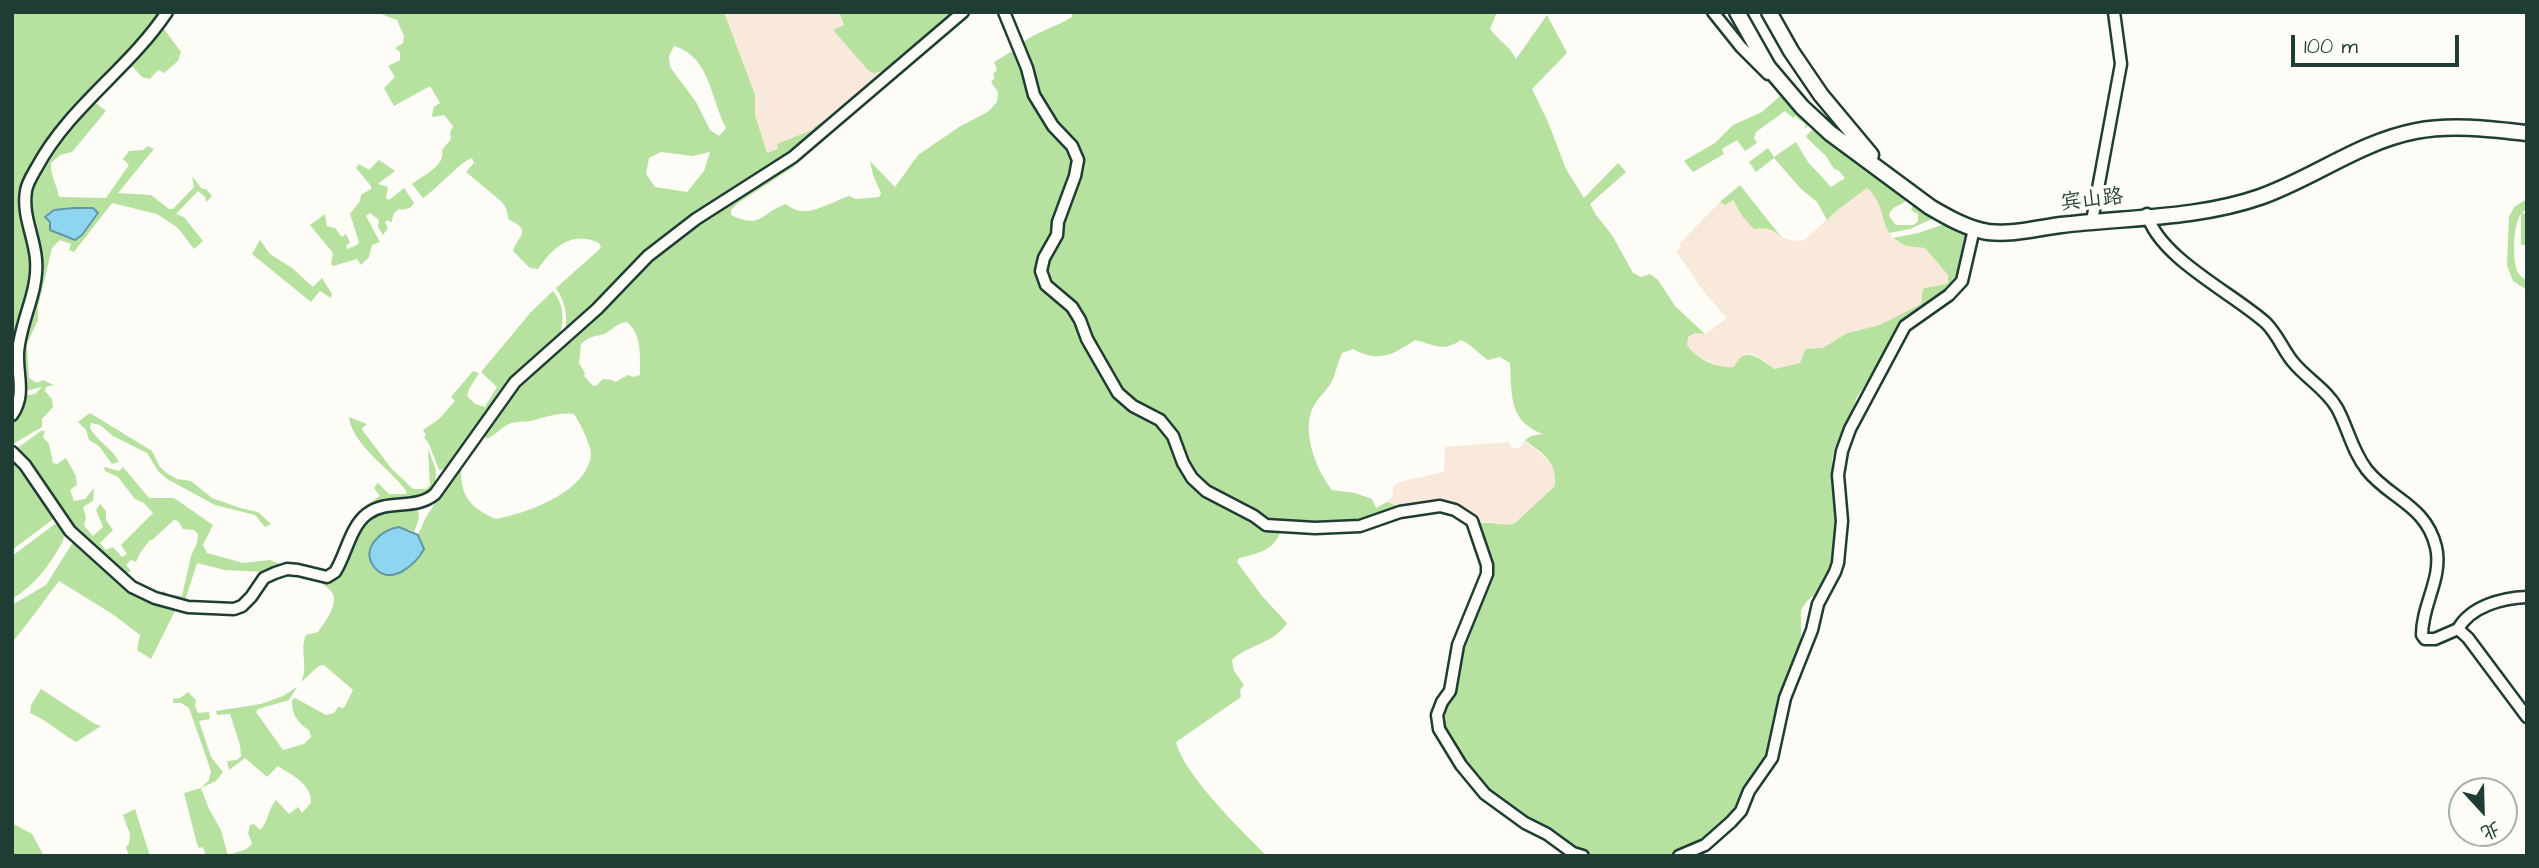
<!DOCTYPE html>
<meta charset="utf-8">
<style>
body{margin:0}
#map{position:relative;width:2539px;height:868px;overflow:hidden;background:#fdfcf7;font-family:"Architects Daughter","LXGW WenKai TC",sans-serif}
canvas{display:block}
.frame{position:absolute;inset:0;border:14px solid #1f3d34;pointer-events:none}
.north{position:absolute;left:2448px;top:777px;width:70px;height:70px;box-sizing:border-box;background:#fdfcf7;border:2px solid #a4b0a9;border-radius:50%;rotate:158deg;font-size:19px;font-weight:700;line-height:28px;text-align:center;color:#1f3d34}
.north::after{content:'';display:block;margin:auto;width:24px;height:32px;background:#1f3d34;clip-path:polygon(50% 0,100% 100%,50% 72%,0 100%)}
.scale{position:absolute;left:2291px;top:35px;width:168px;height:32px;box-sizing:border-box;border:4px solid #1f3d34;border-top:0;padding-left:9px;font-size:21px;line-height:24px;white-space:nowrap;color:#1f3d34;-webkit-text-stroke:5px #fdfcf7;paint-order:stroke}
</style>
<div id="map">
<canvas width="2539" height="868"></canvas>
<div class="frame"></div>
<div class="north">北</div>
<div class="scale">100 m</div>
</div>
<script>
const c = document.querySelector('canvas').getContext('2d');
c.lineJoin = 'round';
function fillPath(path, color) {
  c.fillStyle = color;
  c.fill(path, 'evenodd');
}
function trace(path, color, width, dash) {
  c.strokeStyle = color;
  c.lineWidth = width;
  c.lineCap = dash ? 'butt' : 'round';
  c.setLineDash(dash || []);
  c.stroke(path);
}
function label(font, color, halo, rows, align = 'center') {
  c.font = font + ' "Architects Daughter","LXGW WenKai TC",sans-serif';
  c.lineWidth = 7;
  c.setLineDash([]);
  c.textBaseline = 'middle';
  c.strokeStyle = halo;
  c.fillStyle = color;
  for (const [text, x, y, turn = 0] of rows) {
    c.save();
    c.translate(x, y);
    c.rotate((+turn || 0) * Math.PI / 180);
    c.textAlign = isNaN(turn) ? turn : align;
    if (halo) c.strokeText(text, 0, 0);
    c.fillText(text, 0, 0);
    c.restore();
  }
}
const built = new Path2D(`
 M724,12H839L844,26L833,30L879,73L886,71L838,113L815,126L812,130L778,144L779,149L767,154L755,115V95Z
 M1867,188L1879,199L1889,233L1893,238L1906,246L1925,248L1948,275V283L1940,287L1931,286L1922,297L1921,304L1911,310L1880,325L1847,333L1823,348L1814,350L1800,363L1789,367L1775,369L1753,354H1746L1738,361L1734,368H1723L1692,353L1686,345L1688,337L1695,333L1705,334L1727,318L1704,292L1676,251L1681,247L1679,244L1720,202L1725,205L1732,200L1738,208L1765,227L1774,230L1783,238L1793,241L1804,240L1836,211Z
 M1525,440L1552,464L1556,474L1555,486L1515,523L1508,526L1488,521L1479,524L1464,511L1405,509L1387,502L1393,495V486L1403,481L1444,472L1445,447L1509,442L1512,449L1520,447Z`);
const green = new Path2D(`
 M12,12H165L86,97L24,189L34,259L31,294L16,353L18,396L12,411Z
 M376,12H724L755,95V115L767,153L778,149L777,144L812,130L815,126L838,113L793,152L689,217L643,254L601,299L565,330C568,315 565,302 556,288L601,248L599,243C572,230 553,247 538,269L530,268L513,251C518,236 533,230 509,220L506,208L502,202L466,172L474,163L472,158C460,162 438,188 423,198L412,184C424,175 446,165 442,150L451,139L450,133L453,126L444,115L433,117L432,115L434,107L440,103L430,86L394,106L384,88L395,77L388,66L400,60V52L395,48L403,43L404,36L397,20ZM674,46C710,56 711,100 726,128L719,136L710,130L696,102L670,67L669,56ZM661,152L693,156L710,152L704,171L687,192L655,187L646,174L649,158Z
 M839,12H955V13L886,71L873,73L868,70L833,30L844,25Z
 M1072,12H1497L1490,29C1498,40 1509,45 1516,59L1547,15L1567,53L1532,89L1548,122L1566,169L1584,198L1618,163L1626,172L1590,204L1596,215L1612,235L1633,273L1641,277L1650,274L1658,280L1675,306L1705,334L1695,333L1688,337L1687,345C1696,359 1718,369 1734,367C1746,343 1759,360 1775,369L1800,363L1806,349L1823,348L1847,333L1880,325L1921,304L1923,289C1932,285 1939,287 1948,283V275L1925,248L1906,246L1893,238L1918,233L1945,224L1966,231V245L1956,285L1919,311L1883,358L1857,397L1849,420L1835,447L1832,460L1837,509L1835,564L1821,590L1807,601L1801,610V639L1784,689L1768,758L1748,782L1730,815L1702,840L1670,856H1596L1577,852L1486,792L1445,735L1440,716L1459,656L1488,583L1479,524C1492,520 1503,528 1515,523L1555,486C1558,462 1543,454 1525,440L1531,436L1543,434C1508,421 1512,395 1510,363L1500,357L1488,360C1478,353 1472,345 1461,340C1442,353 1434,344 1415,340C1393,355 1378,363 1353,349L1342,353C1338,362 1336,371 1333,379C1329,388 1322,394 1316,402C1299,427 1315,468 1332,490L1355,493L1372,499L1376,508L1387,502L1405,509L1361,524L1268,523L1207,489L1194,477L1175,436L1120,392L1089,338L1082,319L1049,284L1043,271L1081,160L1046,112L1019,46C1033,32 1055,28 1072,17Z
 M161,25L181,52L178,61L164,73L158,70L150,79L142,77L133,67C123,69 104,93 96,103L106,111L72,152L60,155L51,163C50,175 57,185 59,197L106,198L129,165L123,159L129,151L143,150L148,146L154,149L118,193L151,195L169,209H173L194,187L192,176L202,189H206L212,196L206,202L205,197L198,191L176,214L184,217L203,241L194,249L178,228L157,214L112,203L74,252L69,250L71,244L60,240L52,248L38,307V320L27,344L29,378L37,383L43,380L54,385L46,387L45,391L52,399L53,407L42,419V427L13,444L12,426L22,396L35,394L42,387L22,392L21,354L35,296L28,190L46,155ZM87,208L69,239L50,225L48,218L54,210Z
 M1016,49L1023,68L1075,160L1056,233L1039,271L1070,308L1115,393L1148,414L1171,437L1191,479L1281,529C1277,549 1258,554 1239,558L1237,562L1262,596L1287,623C1274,644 1249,644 1232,660L1234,671L1244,685L1240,690L1241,697L1176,742C1184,775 1242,831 1267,856H229C238,850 247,852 252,843L248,833L250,825L254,824L260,830C269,821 267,811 276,800L289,814L298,807L302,813L311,803C311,783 293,776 278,766L267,777L245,758L229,770L227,761L237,760L241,756L240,745L230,714L217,715L216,711L261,704L283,696L297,687L289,700L258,709L256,712L283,750L304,744L311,737L309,730C298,724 291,713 292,700L295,698L326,715L334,713L338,707L344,708L353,690L324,665L319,666L301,682C309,667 299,650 306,635L318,632C324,624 338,605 333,594C330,588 320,583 315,578L325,581L370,516L384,511L416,507C422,515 417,524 414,532L408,529L374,567C384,573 391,574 402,572L421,538L418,535L426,517L462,463C458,493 469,508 496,519C527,513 588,492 591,454C591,445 579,421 574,414C559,412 546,417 531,421C524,422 516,421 509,424C500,428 495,436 486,439L485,435L522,381L554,351L584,329L630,279L669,244L743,191L788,165L820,140L818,144L792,168L738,203L731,210V215C763,230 761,212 786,204C805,221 828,203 849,196L856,199L879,197L881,193L873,175L870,161L895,187L918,155L959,127L989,111L997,102L998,92L991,82L995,78L993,74L997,70L994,62ZM627,322C642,334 640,357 640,375L634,377L628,375L615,382L612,380L603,379L597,385L593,386L584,376L585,373L579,363L581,344C589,336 594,337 604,334C613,330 616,323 627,322Z
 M1780,96L1809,120L1808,126L1804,129L1806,125L1795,116L1793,118L1785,111L1756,132L1754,138L1757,143L1745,151L1737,140L1722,149L1724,154L1693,172L1684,161L1715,143L1733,125L1762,112Z
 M1815,127L1909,197C1904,207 1892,203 1889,216L1896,225H1913L1918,222V214L1911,210L1914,203L1934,216L1932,219L1910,229L1889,233C1880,215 1883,203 1867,188L1836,211L1827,220L1817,202L1801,189L1774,158L1756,172L1749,162L1768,148L1774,157L1796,142L1808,162L1831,187L1845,178L1838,170L1834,169L1826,156L1807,138L1806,136Z
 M379,160L395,171L378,184L388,187L386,198L389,200L404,188L414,203L410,208L402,210L399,209L394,213L391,223L388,220L385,222L388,228L383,235L378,227L379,220L370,213L366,216L380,242L372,245L369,257L361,265L357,259L333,266L331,264L333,253L310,225L325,214L327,226L335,228L342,237L346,234L350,242L346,246L347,249L357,245L359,242L350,214L360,201L361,195L371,189V186L356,168L359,164L369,170Z
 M1740,185L1782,238C1773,229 1767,227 1754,229L1743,217L1733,200L1725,205L1720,202Z
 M2527,199V209L2522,213L2527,214V245H2521V214C2513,226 2513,253 2516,267C2517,274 2522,277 2527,281V290L2513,281L2507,265L2509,217L2514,207Z
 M260,240L270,254L292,268L313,287L322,278L332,294L331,298L320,291L311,302L252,254Z
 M553,291C564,304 565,321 559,336L533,357L512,379L473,435L450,463L445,469L439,470L429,444L424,437L426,435L423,430L439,419L455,401L451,397L473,371L479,373L469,389L467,396L475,404L485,407L497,387L481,372L531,312Z
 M90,413L152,451L160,467L168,474L177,479L191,481L212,498L240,508L258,512L271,524L265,527L255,515L215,505L167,479L158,471L147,453L113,436L100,425L91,423L90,428C97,441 112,448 119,462L112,464L99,446L89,440L86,430L78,422Z
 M349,417L367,424L362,428L363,431L391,468L413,489H426L430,485L428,448L436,470L435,488L421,498L383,502L367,508L365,506L380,496L374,488L378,483L389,494H406L407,492C391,469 352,445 349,417Z
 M41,431H45L43,437L49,444L53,463L57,464L66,458L76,476L77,485L70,490L74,501L85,499L94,488L93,501L83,507L86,517L84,526L93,536L103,527L96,510L100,504L106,511V520L113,530L100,543L106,550L113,547L122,557L127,554L121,545L153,513L144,503L135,499L118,477L105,471L104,467L119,471L123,467L149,498H174L213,525L203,545L207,553L243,563L270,560L285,566L264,572L225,570L197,563L185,601L159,594L164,591L169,595L182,596L191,556L197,543L198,534L194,530L183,529L178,521L174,520L152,540H150L140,553L136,562L131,560L126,565L131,571L123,575L76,533L16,449Z
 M12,456L56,517L12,550Z
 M55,524H59L64,536L63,541C49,566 36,584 12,599V556Z
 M73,542L126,588L140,596L176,609L151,659L137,650L140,635L114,615L59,581C43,602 28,623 12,643V605L46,585Z
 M41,689L95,724L101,726L76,742C60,733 47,720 30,713L31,705Z
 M188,692L196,700L195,706L198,713L209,712L210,719L199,721L211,757L223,772L216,781L201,788L209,809L221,830L228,856H206L203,847L199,848L197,844L184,793L201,788L209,780L211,771L189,708L181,703H173V699L180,698Z
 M135,809L150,856H129L126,847L129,844L130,834L123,815Z
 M12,823L32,834L44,856H12Z`);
const water = new Path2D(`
 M74,208H93L98,213L82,235L75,240L50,230V222L45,217L54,210Z
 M399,527L418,535L424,549C416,565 390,587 374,567C360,548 382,529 399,527Z`);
const street = new Path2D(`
 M1004,12L1027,68L1034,95L1053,126L1072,146L1078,160L1075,176L1058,222L1057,235L1044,258L1041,271L1046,285L1072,307L1080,320L1087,339L1118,393L1133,406L1160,420L1173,436L1183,463L1192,478L1206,491L1254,516L1266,525L1315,528L1360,526L1400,512L1440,506L1455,510L1472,521L1487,565V574L1458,645L1450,691L1442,702L1437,715L1439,729L1461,765L1485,794L1525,823L1547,834L1573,853L1583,856
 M1713,12L1741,47L1768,74
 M2147,214C2159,258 2233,293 2266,323C2278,335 2283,350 2293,362C2307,379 2326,389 2337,408C2348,428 2352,451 2367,470C2390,499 2426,505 2436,547C2443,578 2422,604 2422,635L2425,639H2435L2458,629L2468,638L2527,717
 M2092,221L2121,64L2114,12
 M12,415C26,396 17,375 18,353C20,321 39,292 36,259C34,236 22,215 26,191C27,183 33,174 37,167C70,106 129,69 167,12
 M12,452L25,465L70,531L132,587L155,598L188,607L234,609L242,606L251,597L264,578L275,573L287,569L298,570L327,577L335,572C346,555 350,527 367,514C388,498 415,511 435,494L515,382L597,309L648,256L696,219L793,157L963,12
 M2458,629C2471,606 2502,598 2527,597
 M1679,856L1705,845L1731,822L1741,811L1749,791L1772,758L1785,698L1812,630L1818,604L1835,572L1838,563L1842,521L1838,475L1842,451L1850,429L1905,326L1949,295L1962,281L1974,229`);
const primary = new Path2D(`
 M1737,12L1768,67L1802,107L1830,133L1930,207C1947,217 1968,229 1988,232C2013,235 2037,228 2061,225C2127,217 2197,219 2260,197C2314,178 2359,142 2416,131C2452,124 2491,129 2527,133
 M1769,12L1791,51L1821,95L1871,155`);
const streetNames = [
 ["宾山路",2092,201,-6]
];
fillPath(built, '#f8e9db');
fillPath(green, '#b6e19f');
fillPath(water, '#8ed5f0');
trace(water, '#6298a5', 2);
trace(street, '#1f3d34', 15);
trace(primary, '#1f3d34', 19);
trace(street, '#fdfcf7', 10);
trace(primary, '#fdfcf7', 14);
label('21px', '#1f3d34', '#fdfcf7', streetNames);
</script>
